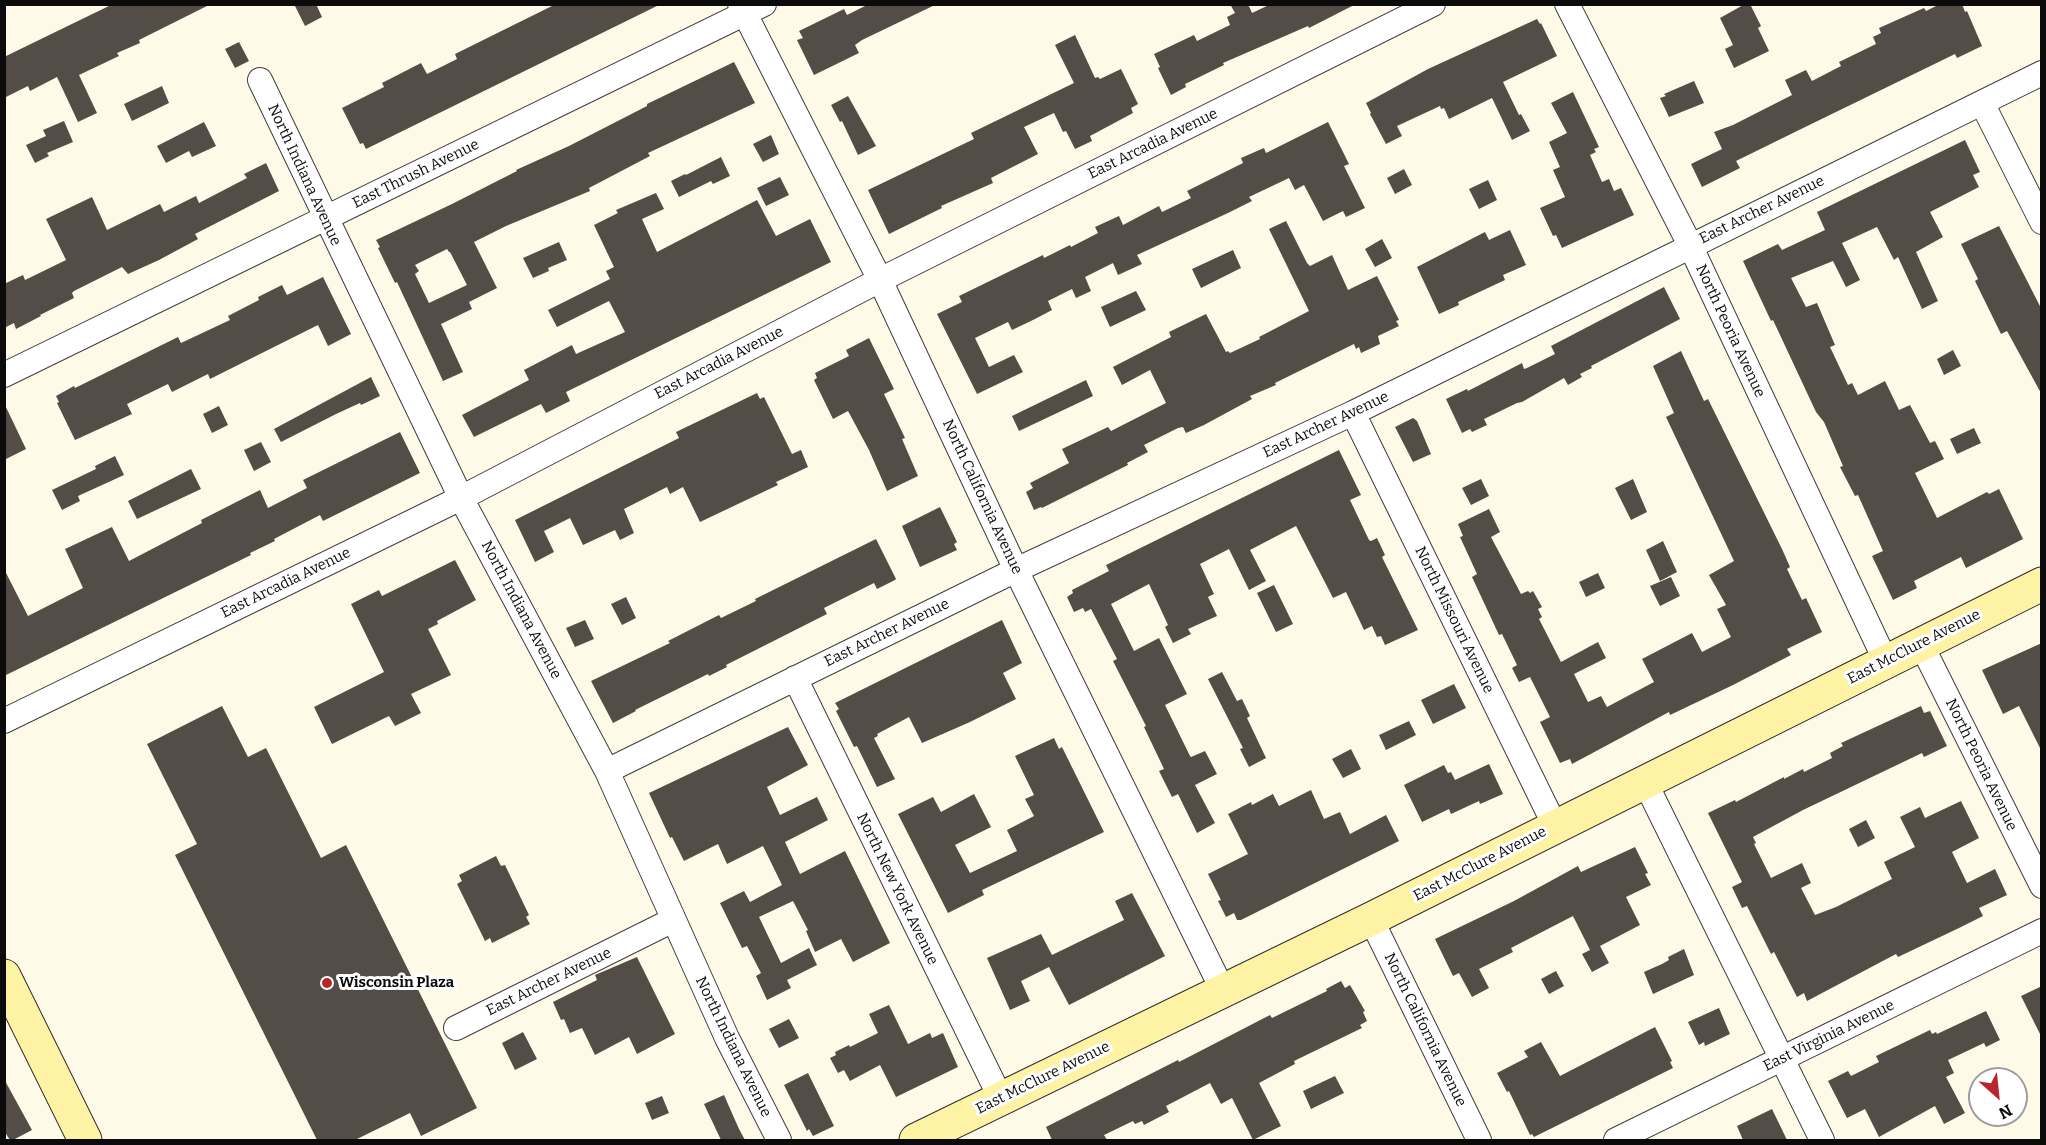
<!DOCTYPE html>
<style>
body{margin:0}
#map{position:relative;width:2046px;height:1145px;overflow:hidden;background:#fffae8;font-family:Bitter,serif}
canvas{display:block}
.frame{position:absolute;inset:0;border:6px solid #0b0b0b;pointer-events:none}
.north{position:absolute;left:1968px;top:1067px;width:60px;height:60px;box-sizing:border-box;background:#fff;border:2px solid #9d9d9d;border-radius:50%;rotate:153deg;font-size:16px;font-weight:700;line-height:24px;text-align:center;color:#0b0b0b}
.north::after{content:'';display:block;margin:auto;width:21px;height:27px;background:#b8252f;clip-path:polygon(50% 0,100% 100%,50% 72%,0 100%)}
</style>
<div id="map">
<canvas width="2046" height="1145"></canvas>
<div class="frame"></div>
<div class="north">N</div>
</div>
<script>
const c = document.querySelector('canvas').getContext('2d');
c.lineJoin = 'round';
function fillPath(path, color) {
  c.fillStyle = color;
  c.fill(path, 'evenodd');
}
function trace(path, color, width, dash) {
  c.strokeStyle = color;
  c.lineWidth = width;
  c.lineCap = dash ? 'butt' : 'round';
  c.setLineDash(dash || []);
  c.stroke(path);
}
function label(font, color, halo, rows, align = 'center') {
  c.font = font + ' Bitter,serif';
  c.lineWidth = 6;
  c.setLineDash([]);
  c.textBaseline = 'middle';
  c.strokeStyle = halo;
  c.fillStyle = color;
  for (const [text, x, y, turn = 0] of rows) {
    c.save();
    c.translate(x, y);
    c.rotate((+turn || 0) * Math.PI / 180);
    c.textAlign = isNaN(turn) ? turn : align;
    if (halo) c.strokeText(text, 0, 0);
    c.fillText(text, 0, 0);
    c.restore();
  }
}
const building = new Path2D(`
 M113,4H211L139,40L140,43L117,53L119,56L79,75L97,113L78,122L57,77L30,91L28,86L4,98V57Z
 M294,4H316L322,17L305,26Z
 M556,4H661L366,149L363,143L360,144L342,108L384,87L382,83L421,63L427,74L457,59L455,54Z
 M869,4H937L862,40L855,45L859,53L814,75L797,40L803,38L799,31L844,9L847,15Z
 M1230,4H1248L1252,13L1271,4H1356L1309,28L1308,26L1223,63L1224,65L1185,84L1186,87L1171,95L1158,68L1160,67L1154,54L1194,35L1197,41L1230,25L1227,17L1235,13Z
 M1745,4H1750L1761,26L1758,28L1769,51L1734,68L1725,49L1733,45L1720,18Z
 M1940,4H1962L1965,12L1967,11L1982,46L1957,58L1955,54L1797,131L1736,161L1740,168L1702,187L1691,164L1722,149L1714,132L1733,125L1792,95L1785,80L1806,70L1812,81L1841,66L1839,62L1876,44L1873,37L1881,33L1879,28L1924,8L1926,11Z
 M1537,19L1540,24L1541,23L1557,56L1503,82L1519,115L1521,114L1530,131L1512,140L1492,98L1449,119L1444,108L1441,109L1440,106L1397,126L1402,136L1386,144L1370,114L1371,113L1366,103L1428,69Z
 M1075,35L1095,78L1098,77L1100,79L1121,69L1138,104L1131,108L1133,113L1090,136L1092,141L1075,149L1066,131L1063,132L1054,113L1024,127L1038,154L991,178L993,183L941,206L942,208L889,234L868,190L974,139L971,133L1074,83L1055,45Z
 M239,42L249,61L235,68L225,49Z
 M734,62L755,103L648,153L650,156L589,188L590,191L506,226L474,242L497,288L469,302L472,309L441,324L463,372L443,381L397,282L395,283L378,248L380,247L376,240L452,204L517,171L516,170L569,146L647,106V104ZM447,249L449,252H450L467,285L429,303L415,274L419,271L415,265Z
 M1694,81L1704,103L1669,117L1660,98L1666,96L1664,94Z
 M162,86L169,103L132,121L124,104Z
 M1573,92L1599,147L1594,149L1596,152L1590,155L1602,182L1609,179L1614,191L1621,188L1634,215L1562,248L1556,235L1553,236L1540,208L1565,197L1553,170L1560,167L1549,142L1567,133L1551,103Z
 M848,96L876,146L858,155L842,121L840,122L831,105Z
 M64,121L73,142L47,153L49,156L35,163L26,145L46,136L43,130Z
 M204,122L216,146L192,157L189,151L166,163L157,146Z
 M1328,122L1349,164L1344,166L1365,208L1346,217L1343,211L1323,221L1304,185L1295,190L1289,178L1249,197L1252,201L1228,213L1137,255L1142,264L1118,275L1113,263L1085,277L1091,291L1076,298L1072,289L1048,301L1052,310L1035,319L1012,330L1008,322L975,338L989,367L1014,355L1023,372L977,394L937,314L962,302L959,296L1043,255L1044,258L1070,245L1071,247L1098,233L1095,227L1119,216L1123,225L1159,206L1162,212L1191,198L1187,191L1243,163L1241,158L1264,148L1266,153Z
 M771,135L779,154L763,162L753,144Z
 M1965,140L1980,172L1973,175L1979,187L1930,212L1943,237L1916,252L1938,301L1922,309L1898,257L1894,260L1877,227L1842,243L1860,280L1846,287L1833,261L1791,278L1806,307L1817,303L1835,345L1830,347L1848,385L1852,383L1858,395L1885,381L1899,410L1910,405L1930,443L1935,441L1944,459L1915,473L1937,518L1987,492L1989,494L1999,489L2023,539L1966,568L1961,557L1914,581L1917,588L1893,600L1872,556L1883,551L1858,495L1855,496L1840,467L1843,466L1824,422L1816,412L1773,320L1771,321L1743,261L1778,244L1782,250L1825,230L1817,212Z
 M721,157L730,176L713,184L711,181L679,197L671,181L685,174L686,175Z
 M266,163L279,191L195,234L198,239L159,260L128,274L122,267L74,291L72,293L74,298L40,315L41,316L16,329L14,323L4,328V284L23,275L25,280L66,260L46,219L92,197L107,230L160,204L164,212L196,196L199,203L247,178L244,174Z
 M1404,169L1412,185L1395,194L1387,178Z
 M780,177L789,195L766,206L757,188Z
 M1488,180L1497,200L1479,209L1469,189Z
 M656,193L664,209L642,219L657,252L757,200L776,236L810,219L831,262L566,392L570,401L546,413L541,404L474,437L462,415L529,380L524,370L572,345L576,354L625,332L609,301L557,327L548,310L610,279L606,271L614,267L594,225L618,213L616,210Z
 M1286,221L1307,263L1310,266L1332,255L1348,290L1377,276L1399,320L1396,321L1399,326L1378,336L1380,344L1361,353L1359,347L1356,349L1354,344L1275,383L1276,385L1250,396L1252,399L1204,425L1186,433L1183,427L1178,428L1144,445L1148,452L1127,463L1128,465L1042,508L1041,507L1034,510L1026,492L1033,488L1030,483L1069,463L1062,449L1108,427L1111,431L1166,403L1150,370L1122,385L1113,367L1171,337L1169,332L1206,314L1226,352L1228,351L1230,353L1260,339L1259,337L1309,311L1269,229Z
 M1999,226L2042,310V395L2007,331L2001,334L1975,281L1978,279L1961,244Z
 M1510,230L1526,265L1503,275L1505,280L1458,302L1459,305L1439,314L1417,267L1485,232L1489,240Z
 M1382,239L1392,258L1375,267L1365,249Z
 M559,242L567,260L548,268L549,271L533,278L523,258Z
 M1233,250L1241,268L1201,288L1192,269Z
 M323,277L351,334L328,346L318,325L210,379L208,374L172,392L168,384L127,404L132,414L75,440L57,403L59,402L56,396L74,386L75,388L178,337L181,343L230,320L228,316L259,300L258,297L282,285L287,295Z
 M1664,287L1680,319L1591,366L1592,368L1580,374L1582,377L1568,385L1564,378L1522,402L1517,403L1484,419L1487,425L1472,432L1470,429L1462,433L1446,399L1467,389L1468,391L1522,363L1524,369L1527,368L1555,354L1551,346Z
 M1136,291L1146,310L1110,327L1101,307Z
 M869,338L894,389L884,394L905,438L902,439L918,476L887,491L869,450L848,411L833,419L814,380L817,378L815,373L849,356L846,350Z
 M1953,350L1961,366L1944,375L1937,359Z
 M1681,351L1704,401L1708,399L1782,549L1790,567L1787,569L1802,600L1806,598L1822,632L1787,649L1791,655L1733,685L1670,715L1669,712L1572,764L1570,759L1560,763L1540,722L1550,717L1530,677L1519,682L1512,668L1517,665L1502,634L1499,635L1472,577L1477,574L1460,537L1463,536L1458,524L1489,509L1500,532L1491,537L1521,594L1528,591L1530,593L1533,591L1542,607L1538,609L1542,617L1539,619L1561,662L1598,642L1606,658L1574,674L1588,702L1601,696L1607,707L1654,682L1642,659L1692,633L1702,652L1731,637L1717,609L1726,605L1709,575L1734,561L1666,417L1674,413L1653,366Z
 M371,377L380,396L361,405L360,403L336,414L281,442L274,429Z
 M1086,380L1093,396L1019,431L1012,416Z
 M757,393L760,399L764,397L792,454L801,450L808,467L776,482L778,485L700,522L683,487L670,494L667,487L624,509L634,533L620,540L615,530L583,545L570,518L544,531L554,552L535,562L515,520L679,438L676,432Z
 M4,403L26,449L4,460Z
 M219,406L228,425L212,433L203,414Z
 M1413,418L1417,421L1431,454L1413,462L1395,427Z
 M1974,428L1981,443L1957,454L1950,439Z
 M400,432L420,473L323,521L320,515L274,539L275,541L250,553L251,555L4,676V569L28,616L83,588L65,549L112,527L129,561L202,523L201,520L260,490L268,508L307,488L303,480Z
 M261,442L271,462L254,471L244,450Z
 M1339,450L1361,495L1350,500L1369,540L1371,541L1377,538L1385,555L1382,557L1418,630L1385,645L1381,636L1377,637L1372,626L1364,630L1346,592L1333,598L1296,526L1250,550L1266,581L1249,590L1229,549L1200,564L1214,594L1208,597L1217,616L1188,629L1191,634L1173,643L1165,627L1168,625L1149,584L1111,604L1134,651L1159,638L1187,694L1165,705L1190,756L1191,757L1205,751L1217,774L1195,785L1215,823L1197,833L1178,794L1172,797L1159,771L1164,769L1144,727L1146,726L1113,661L1117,659L1091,609L1085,612L1083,608L1074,612L1067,597L1073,593L1072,590L1109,571L1106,565Z
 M115,456L124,475L78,496L80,501L62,510L52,490L96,469L95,466Z
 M191,469L201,489L137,519L128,501Z
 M1481,479L1489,496L1471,505L1462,488Z
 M1633,479L1647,512L1631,520L1615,488Z
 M940,507L957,542L954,544L957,550L920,567L902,526Z
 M876,539L896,579L895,580L877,589L874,583L824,608L827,614L726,665L727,667L709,676L708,674L635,710L636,711L613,723L591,681L670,643L668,641L719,615L721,618L756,601L755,599Z
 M1663,541L1677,572L1660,581L1646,550Z
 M455,560L476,600L437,621L438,624L428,629L451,675L411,694L421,713L395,726L389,716L332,744L314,707L384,672L351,604L379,590L382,596Z
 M1598,573L1605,588L1586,597L1579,582Z
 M1671,577L1680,596L1660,606L1650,586Z
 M1274,585L1293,624L1276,632L1257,593Z
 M626,597L636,618L622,625L611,604Z
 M585,620L594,639L575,647L566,628Z
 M1002,620L1022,663L1003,673L1016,699L970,722L922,743L909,717L877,734L878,736L874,738L895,779L877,787L857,746L854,747L836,711L839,709L835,703Z
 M2042,643V752L2019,706L2003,714L1982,670Z
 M1222,672L1237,701L1242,699L1250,716L1247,718L1266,758L1249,767L1240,749L1243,748L1208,679Z
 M1454,684L1466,708L1433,724L1421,700Z
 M222,706L248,757L266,748L321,858L346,845L477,1108L421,1136L410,1113L355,1140H317L175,855L197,844L147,744Z
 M1921,706L1924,713L1930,711L1947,746L1924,757L1922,753L1803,810L1753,837L1756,843L1754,844L1771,878L1802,863L1811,883L1801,888L1815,915L1836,907L1892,879L1884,862L1915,847L1900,817L1920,807L1925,818L1961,801L1979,838L1952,852L1967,883L1995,869L2007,895L1979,908L1983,916L1959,928L1898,957L1896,954L1807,1001L1804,993L1797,997L1774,952L1771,954L1747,906L1742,908L1732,887L1742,882L1708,813L1735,800L1736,802L1784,777V779L1803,769L1804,772L1832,758L1830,753L1843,746L1841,743Z
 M1409,721L1416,735L1386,750L1379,735Z
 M788,727L808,765L767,787L780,815L817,797L828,820L785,842L800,874L845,851L890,943L853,962L841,939L815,952L806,931L808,930L793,901L759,917L781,963L809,948L817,965L787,980L791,988L767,1000L756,976L761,973L747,946L742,948L720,903L744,891L750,902L782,885L763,846L727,864L718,844L684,861L672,837L670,838L649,793Z
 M1054,738L1059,749L1062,747L1104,832L982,890L984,895L948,913L898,814L933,797L941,812L974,794L991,827L955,845L970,873L1017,851L1007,830L1034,816L1025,799L1034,795L1015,756Z
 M1351,749L1361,769L1343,778L1332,759Z
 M1489,764L1503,794L1480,804L1479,801L1451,814L1449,809L1422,822L1404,785L1444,765L1448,773L1451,772L1455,780Z
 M1311,790L1324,819L1340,812L1350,834L1386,815L1399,841L1241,920H1237L1234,913L1226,917L1218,901L1221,900L1208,874L1248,854L1228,814L1251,802L1252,805L1273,794L1279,806Z
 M1866,820L1875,838L1858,847L1849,829Z
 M1635,847L1648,873L1645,874L1651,885L1626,897L1640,925L1600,946L1609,963L1592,972L1582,954L1590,950L1573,916L1511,948L1513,952L1479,969L1489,988L1472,997L1459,973L1453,976L1435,939L1514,901L1578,866L1581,872Z
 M496,856L501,866L505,865L529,915L526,917L530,924L492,943L490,938L485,941L457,884L462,881L459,875Z
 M1132,893L1165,956L1069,1005L1049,967L1021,981L1030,1001L1010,1010L987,958L1041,934L1052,955L1124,920L1115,901Z
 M1684,949L1694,975L1653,994L1644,972L1662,964L1669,960L1668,957Z
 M637,957L675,1034L637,1054L629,1037L595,1055L582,1028L570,1033L564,1019L561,1020L553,1002L597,980L595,975Z
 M1556,971L1564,986L1549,994L1541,979Z
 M1341,981L1345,988L1350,985L1365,1011L1363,1012L1367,1021L1360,1025L1362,1028L1294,1061L1295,1064L1259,1083L1281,1126L1253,1140L1232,1098L1221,1104L1210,1083L1166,1106L1169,1112L1144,1125L1142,1121L1135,1124L1133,1121L1104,1135L1107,1140H1052L1046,1127L1178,1060L1179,1062L1270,1015L1272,1018L1327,991L1326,989Z
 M2042,986V1038L2021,996Z
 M889,1005L908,1044L930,1033L932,1038L943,1033L958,1067L896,1097L880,1065L850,1081L844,1070L838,1073L830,1058L836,1055L835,1052L849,1045L850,1047L878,1033L869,1014Z
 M1719,1008L1730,1034L1705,1046L1704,1042L1699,1045L1688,1022Z
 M1986,1011L2000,1040L1986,1047L1984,1043L1948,1060L1954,1073L1946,1077L1965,1113L1944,1124L1935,1106L1879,1137L1865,1109L1847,1118L1828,1081L1848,1071L1851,1076L1879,1062L1876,1056L1930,1030L1932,1034L1936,1032L1937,1034Z
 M789,1019L799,1038L779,1048L769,1029Z
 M1655,1027L1672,1061L1670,1062L1673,1068L1534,1137L1532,1134L1530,1135L1509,1091L1507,1092L1497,1073L1528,1057L1524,1051L1541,1042L1560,1076Z
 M523,1032L537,1059L515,1070L502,1043Z
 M808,1073L834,1126L813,1136L809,1129L807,1131L784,1085Z
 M1335,1076L1344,1093L1311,1109L1303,1091Z
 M4,1079L32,1130L13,1140H10L4,1131Z
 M724,1095L739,1129L745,1140H721L704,1104Z
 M662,1096L669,1113L652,1120L645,1103Z
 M1772,1109L1787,1140H1743L1737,1126Z`);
const street = new Path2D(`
 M740,4L880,280L1016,570L1223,991
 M1567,4L1690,245L1886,662
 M260,80L461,498L607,771L727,1038L779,1140
 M1982,103L2042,222
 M4,375L764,4
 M1353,413L1555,826
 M1921,644L2042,886
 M795,678L1001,1099
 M4,721L461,498L880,280L1433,4
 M607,771L1016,570L1353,413L2042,73
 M1645,782L1822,1140
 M1371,919L1479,1140
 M456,1028L673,920
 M1616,1140L2042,931`);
const secondary = new Path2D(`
 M4,976L85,1140
 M916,1140L1371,919L2042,584`);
const markers = [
 [327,983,6,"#b8252f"]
];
const streetNames = [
 ["East Arcadia Avenue",1153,144,-26],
 ["East Thrush Avenue",416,174,-26],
 ["North Indiana Avenue",304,175,65],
 ["East Archer Avenue",1762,210,-26],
 ["North Peoria Avenue",1730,331,65],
 ["East Arcadia Avenue",719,363,-27],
 ["East Archer Avenue",1326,425,-25],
 ["North California Avenue",982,497,65],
 ["East Arcadia Avenue",286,583,-26],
 ["North Indiana Avenue",521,610,62],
 ["North Missouri Avenue",1454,620,64],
 ["East Archer Avenue",887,633,-26],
 ["East McClure Avenue",1914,647,-27],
 ["North Peoria Avenue",1981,765,64],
 ["East McClure Avenue",1480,864,-27],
 ["North New York Avenue",897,889,64],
 ["East Archer Avenue",549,982,-26],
 ["North California Avenue",1425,1030,64],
 ["East Virginia Avenue",1829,1036,-26],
 ["North Indiana Avenue",733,1047,64],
 ["East McClure Avenue",1043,1078,-26]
];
const poiNames = [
 ["Wisconsin Plaza",339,983]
];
fillPath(building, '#534c47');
trace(street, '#3e3e3e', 26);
trace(secondary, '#2d2d2d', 35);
trace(street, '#fff', 24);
trace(secondary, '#fef3a4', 33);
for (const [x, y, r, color] of markers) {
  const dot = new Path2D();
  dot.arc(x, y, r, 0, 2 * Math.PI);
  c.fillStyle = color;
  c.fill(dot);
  trace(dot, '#fff', 2);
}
label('15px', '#0b0b0b', '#fff', streetNames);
label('bold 15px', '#0b0b0b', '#fff', poiNames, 'left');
</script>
